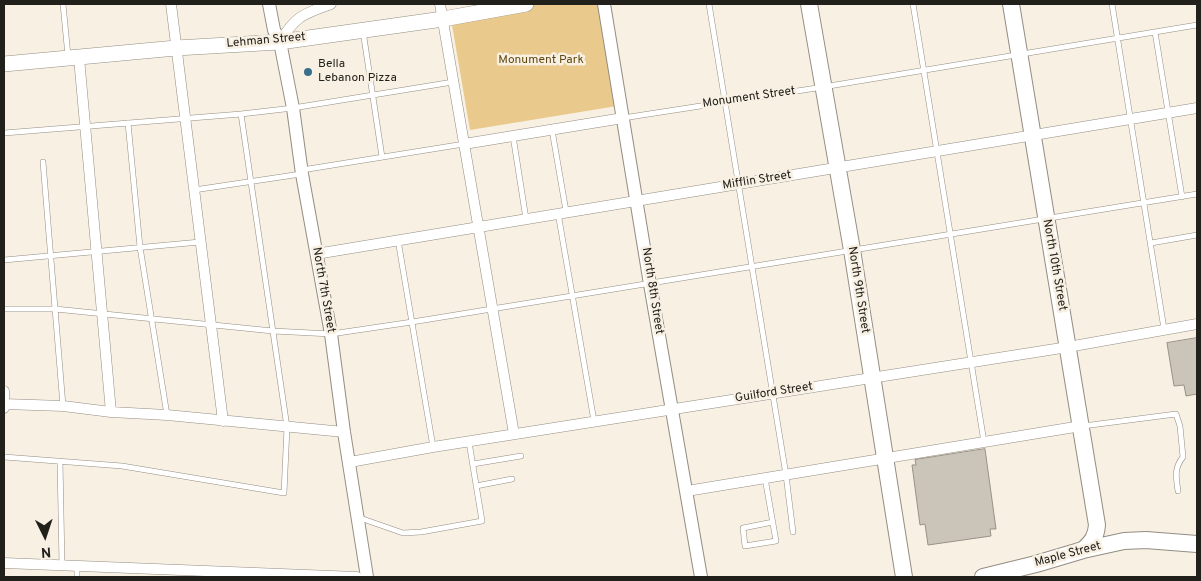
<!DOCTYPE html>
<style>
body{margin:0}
#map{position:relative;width:1201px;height:581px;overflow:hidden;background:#f7f0e3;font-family:Overpass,sans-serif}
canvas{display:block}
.frame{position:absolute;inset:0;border:5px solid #22201b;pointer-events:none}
.north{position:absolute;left:20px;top:511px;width:50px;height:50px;-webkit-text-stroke:4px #f7f0e3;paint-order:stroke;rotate:176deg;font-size:14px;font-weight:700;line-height:20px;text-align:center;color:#22201b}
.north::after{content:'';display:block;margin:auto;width:18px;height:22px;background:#22201b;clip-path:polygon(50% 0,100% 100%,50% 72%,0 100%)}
</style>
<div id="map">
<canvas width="1201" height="581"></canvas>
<div class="frame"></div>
<div class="north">N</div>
</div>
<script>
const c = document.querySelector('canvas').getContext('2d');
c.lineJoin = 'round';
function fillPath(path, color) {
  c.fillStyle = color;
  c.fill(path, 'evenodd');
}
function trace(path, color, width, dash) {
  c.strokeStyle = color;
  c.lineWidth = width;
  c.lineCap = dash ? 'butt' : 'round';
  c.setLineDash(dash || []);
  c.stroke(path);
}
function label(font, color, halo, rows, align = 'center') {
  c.font = font + ' Overpass,sans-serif';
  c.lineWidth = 5;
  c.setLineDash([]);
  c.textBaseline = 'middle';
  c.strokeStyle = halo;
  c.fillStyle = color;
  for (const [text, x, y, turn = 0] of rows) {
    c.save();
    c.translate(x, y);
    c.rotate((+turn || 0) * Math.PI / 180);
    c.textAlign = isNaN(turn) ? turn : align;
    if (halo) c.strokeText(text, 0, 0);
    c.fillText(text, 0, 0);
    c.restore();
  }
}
const green = new Path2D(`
 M538,4H600L617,106L470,130L451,19Z`);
const building = new Path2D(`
 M1197,338V394L1186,396L1184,385L1174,386L1167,343Z
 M985,449L996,529H990L991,536L928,545L925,524L920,525L912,465H916L915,460Z`);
const service = new Path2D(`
 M63,4L68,56
 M709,4L786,475L793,532
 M913,4L984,442
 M1112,4L1164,329
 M363,31L382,157
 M1155,32L1182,197
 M623,118L823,87L1197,25
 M128,123L140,247L167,415
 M552,130L566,211
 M4,133L241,114L293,108L453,82
 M513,136L526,219
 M43,162L63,406
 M302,170L464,144
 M194,190L301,174
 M558,213L594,421
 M398,240L433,447
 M1151,243L1197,235
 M4,260L200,242
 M4,309H55L273,331L331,334L412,322L1197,194
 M1083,426L1176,414L1180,426L1183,457C1174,468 1176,477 1178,491
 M4,457L122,466L284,493L287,427L241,114
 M60,461L62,565
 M473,464L521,456
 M765,478L776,541L745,546L743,528L773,522
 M476,486L512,479
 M360,518L403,533L421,532L482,521L469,442
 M77,566V577`);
const minor = new Path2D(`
 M171,4L223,421
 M440,4L514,434
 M280,42C296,15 304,14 331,4
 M79,58L111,412
 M464,144L623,118
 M316,254L1197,108
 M4,391V408
 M4,404L63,406L111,412L167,415L344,432
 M350,462L433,447L1068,347L1197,324
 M687,491L1081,426
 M4,563L357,577`);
const tertiary = new Path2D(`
 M269,4L274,30L280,42L293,108L302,174L331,334L344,432L367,577
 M604,4L650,284L701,577`);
const secondary = new Path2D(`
 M4,64L176,48L280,42L443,19L526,4`);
const primary = new Path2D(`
 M809,4L852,250L904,577
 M1011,4L1097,525C1096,537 1092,542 1083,550
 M983,577L1036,564L1083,550L1124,541L1146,540L1197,544`);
const markers = [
 [308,72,5,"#396f8b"]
];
const streetNames = [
 ["Lehman Street",266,41,-5],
 ["Monument Street",749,98,-8],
 ["Mifflin Street",757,181,-9],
 ["North 10th Street",1054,265,80],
 ["North 7th Street",323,290,80],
 ["North 9th Street",858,290,81],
 ["North 8th Street",652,291,81],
 ["Guilford Street",774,393,-9],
 ["Maple Street",1068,555,-15]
];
const parkNames = [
 ["Monument Park",541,61]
];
const poiNames = [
 ["Bella",318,65],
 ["Lebanon Pizza",318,79]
];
fillPath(green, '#eac98c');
fillPath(building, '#cbc4b8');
trace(building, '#989186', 1);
trace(service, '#948d82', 6);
trace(minor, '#948d82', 11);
trace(tertiary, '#948d82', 14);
trace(secondary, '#948d82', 16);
trace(primary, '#948d82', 18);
trace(service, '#fff', 5);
trace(minor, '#fff', 10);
trace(tertiary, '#fff', 12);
trace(secondary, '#fff', 15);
trace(primary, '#fff', 16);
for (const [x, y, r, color] of markers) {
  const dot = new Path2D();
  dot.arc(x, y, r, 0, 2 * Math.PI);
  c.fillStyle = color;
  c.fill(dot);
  trace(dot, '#f7f0e3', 2);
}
label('12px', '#22201b', '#f7f0e3', streetNames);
label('12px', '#614810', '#f7f0e3', parkNames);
label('12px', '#22201b', '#f7f0e3', poiNames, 'left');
</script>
